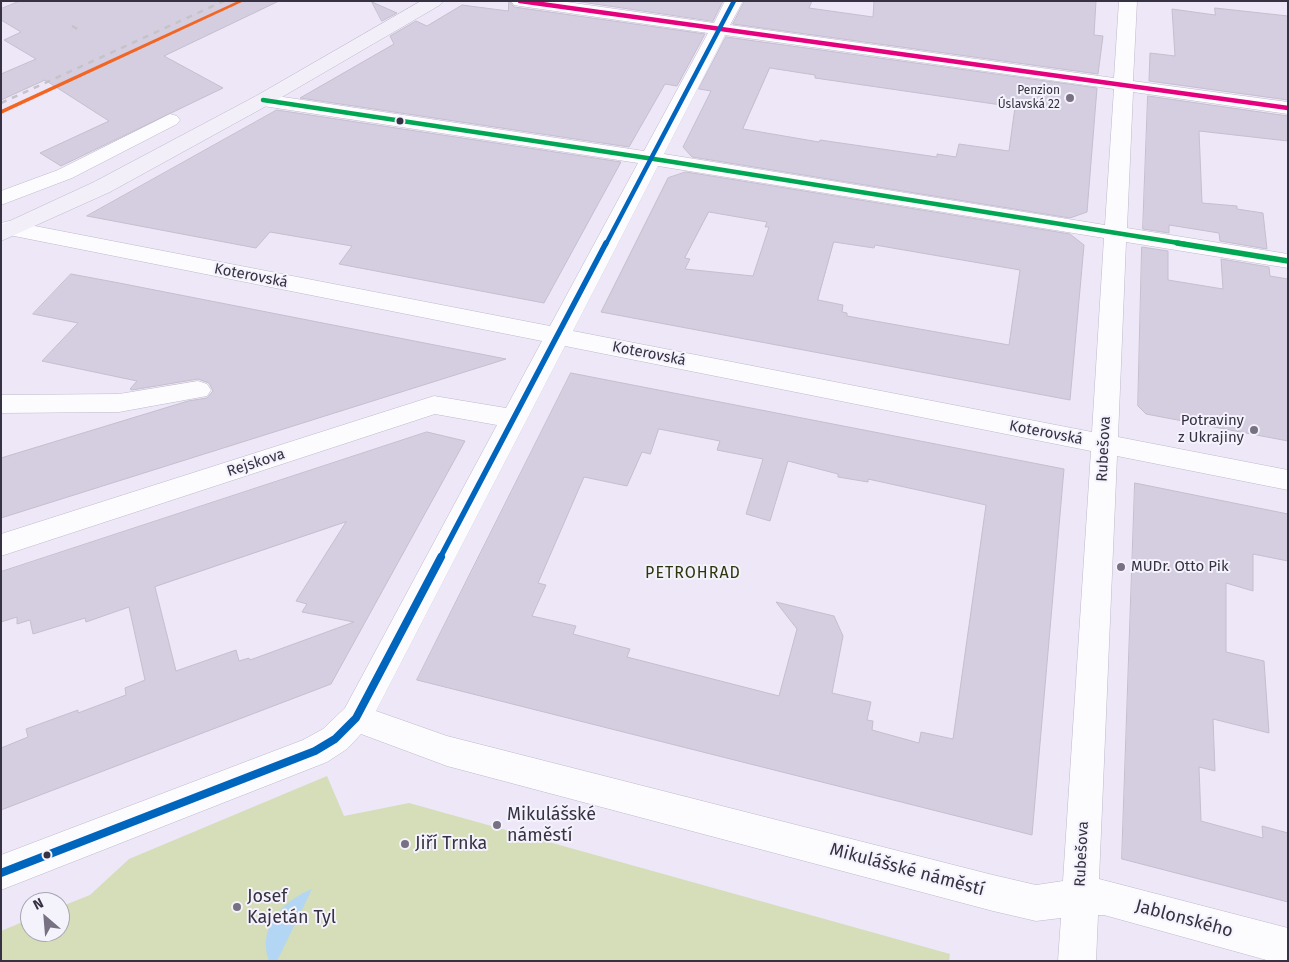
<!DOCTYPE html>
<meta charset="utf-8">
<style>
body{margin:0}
#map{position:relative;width:1289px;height:962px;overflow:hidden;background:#ede7f8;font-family:"Fira Sans",sans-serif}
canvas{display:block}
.frame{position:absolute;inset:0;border:2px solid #373144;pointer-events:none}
.north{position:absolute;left:20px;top:892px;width:50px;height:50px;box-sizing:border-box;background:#f4f2fb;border:1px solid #a8a5b2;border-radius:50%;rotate:333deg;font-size:14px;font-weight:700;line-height:20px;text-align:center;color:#373144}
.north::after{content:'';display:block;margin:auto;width:18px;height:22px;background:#777183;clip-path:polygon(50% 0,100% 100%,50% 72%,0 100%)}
</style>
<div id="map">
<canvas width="1289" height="962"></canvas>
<div class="frame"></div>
<div class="north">N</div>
</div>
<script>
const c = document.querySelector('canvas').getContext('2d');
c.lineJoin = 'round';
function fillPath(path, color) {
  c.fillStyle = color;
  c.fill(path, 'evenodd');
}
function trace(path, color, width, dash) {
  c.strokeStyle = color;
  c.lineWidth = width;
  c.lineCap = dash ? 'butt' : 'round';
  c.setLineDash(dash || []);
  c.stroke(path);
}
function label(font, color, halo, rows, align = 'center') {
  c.font = font + ' "Fira Sans",sans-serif';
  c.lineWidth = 4;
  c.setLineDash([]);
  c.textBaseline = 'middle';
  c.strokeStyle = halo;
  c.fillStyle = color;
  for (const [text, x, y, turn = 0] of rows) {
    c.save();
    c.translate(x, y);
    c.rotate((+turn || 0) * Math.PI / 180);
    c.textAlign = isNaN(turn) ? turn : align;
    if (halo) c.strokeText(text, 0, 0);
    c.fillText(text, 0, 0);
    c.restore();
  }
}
const green = new Path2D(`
 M327,776L344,816L409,803L950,954L949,961H1V931L30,919V932H60V907L90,895L129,859Z`);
const water = new Path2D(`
 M312,889L277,961H269C256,928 284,900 312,889Z`);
const building = new Path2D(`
 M20,1H279L164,56L223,88L61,166L40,153L109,121L45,80L1,100V74L36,59L4,40L21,32L1,20V9Z
 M509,1L514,7L705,34L677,86L665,84L629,147L300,98L394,44L390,36L416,21L427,26L462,5L508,11Z
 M575,1H723L713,21Z
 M745,1H812L809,8L873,17L874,1H1096L1094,35L1103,36L1098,74L733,24Z
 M372,2L397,13L382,21Z
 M1215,8L1288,16V100L1149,81L1150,53L1175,56L1172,9L1215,15Z
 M726,37L1097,88L1087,212L1070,218L692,157L683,147L711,91L699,89ZM770,68L815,75V78L1015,107L1009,151L959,144L956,157L937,154V157L820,140L819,142L743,129Z
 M1148,96L1288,116V141L1199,131L1202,203L1237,206V209L1263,213L1267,249L1220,241L1219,233L1169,225V233L1143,229Z
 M277,110L621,162L544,303L339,264L352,246L270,232L256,248L87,216Z
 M686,172L1070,234L1084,245L1070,400L601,312L668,178ZM709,212L767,222L765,227H769L753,276L685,269L690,259L685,258ZM834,242L874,248L875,245L1020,270L1009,345L847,316V313L842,312L843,305L818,300Z
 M1142,247L1168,251V280L1223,289L1221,259L1269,267L1270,276L1288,279V441L1146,414L1138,406Z
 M71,274L114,282L506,359L1,518V458L188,401L207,398L213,391L209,383L198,379L132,390L130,389L137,381L42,361L78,323L33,314Z
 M571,373L1064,469L1032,835L417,680ZM659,429L720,441L717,450L763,459L746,514L770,521L788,461L838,474V477L868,482V479L986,505L953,739L921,732L919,743L872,730L873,721L867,720L871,702L832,693L843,636L834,616L776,602L797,629L779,696L627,657L630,649L573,634L576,626L532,616L546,585L538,583L584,477L627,486L642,452L650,454Z
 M427,432L465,441L331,684L1,810V748L28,737L26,729L78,710V713L126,695L125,688L145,680L129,607L86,622L85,618L33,634L30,620L17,624V617L1,622V572ZM346,522L296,601L307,604L302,612L354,622L250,660L249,658L239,661L236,650L176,671L155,587Z
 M1135,483L1288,514V561L1253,554V591L1226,583V652L1264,661L1269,733L1213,719L1215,771L1199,767L1201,821L1263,838L1262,826L1288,833V902L1122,859Z`);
const minor = new Path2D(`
 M511,1H560L714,23L725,1H743L730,25L1114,78L1119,1H1137L1133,81L1288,102V114L1133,92L1127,228L1288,254V268L1126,242L1118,437L1288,470V490L1117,456L1099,879L1288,928V961H1270L1104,915H1098L1096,961H1058L1061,918L1036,921L993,911L447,766L361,734L347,749L327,762L1,890V855L303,740L323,729L345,708L497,425L435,414L1,556V534L434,396L506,408L542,341L9,235L1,233V223L9,221L550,326L638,163L263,106L256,104L253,100L256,96L263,94L644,151L708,33L520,6L514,5ZM725,35L1114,89L1105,225L664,154ZM658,166L1104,238L1092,432L573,331ZM565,346L1091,451L1063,881L1036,885L993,875L447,736L376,711Z
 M170,114L177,116L180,120L177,124L72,178L1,205V191L58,170Z
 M198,381L207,384L211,390L207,396L119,412L1,413V395L119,394Z`);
const major = new Path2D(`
 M421,1H443L440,5L270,104L110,192L1,241V225L94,182L256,96Z`);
const rail = new Path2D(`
 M72,26L81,31
 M1,103L224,1
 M1,112L242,1`);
const bus1Far1 = new Path2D(`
 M263,100L667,161L1185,244`);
const bus1 = new Path2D(`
 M1177,243L1288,261`);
const bus2 = new Path2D(`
 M520,1L1288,108`);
const bus3Far2 = new Path2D(`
 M606,244L734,1`);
const bus3Far1 = new Path2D(`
 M440,558L606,243`);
const bus3 = new Path2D(`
 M1,873L315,751L335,739L356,718L441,557`);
const rail1 = new Path2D(`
 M238,1H244L1,114V110Z`);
const markers = [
 [1070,98,5,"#777183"],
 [400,121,4.5,"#373144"],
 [1254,430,5,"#777183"],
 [1121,567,5,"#777183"],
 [497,825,5,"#777183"],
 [405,844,5,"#777183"],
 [47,855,4.5,"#373144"],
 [237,907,5,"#777183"]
];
const farPoinames = [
 ["Penzion",1060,91],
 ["Úslavská 22",1060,105]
];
const streetNames = [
 ["Koterovská",251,276,11],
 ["Koterovská",649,354,11],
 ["Koterovská",1046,433,11],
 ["Rubešova",1104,449,-87],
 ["Rejskova",256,463,-18],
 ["Rubešova",1082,854,-87]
];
const poiNames = [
 ["Potraviny",1244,421],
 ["z Ukrajiny",1244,438],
 ["MUDr. Otto Pik",1131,567,"left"]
];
const neighbourhoodNames = [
 ["PETROHRAD",693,574]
];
const nearPoinames = [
 ["Mikulášské",507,815],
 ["náměstí",507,836],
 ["Jiří Trnka",415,844],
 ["Josef",247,897],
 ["Kajetán Tyl",247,918]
];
const nearStreetnames = [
 ["Mikulášské náměstí",907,870,15],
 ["Jablonského",1184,919,15]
];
fillPath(green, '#d5ddb9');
fillPath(water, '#b3d6f4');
fillPath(building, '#d4cee0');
trace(building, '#c4becf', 1);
trace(minor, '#beb9c9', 1);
trace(major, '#bfb8cb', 1);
fillPath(minor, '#fcfbfe');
fillPath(major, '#f2eff8');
trace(rail, '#c5c3c8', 2.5, [6, 6]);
trace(bus1Far1, '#00a651', 4.5);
trace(bus1, '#00a651', 5.5);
trace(bus2, '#e5007d', 4.5);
trace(bus3Far2, '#0065bd', 4.5);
trace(bus3Far1, '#0065bd', 5.5);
trace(bus3, '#0065bd', 8);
fillPath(rail1, '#f26522');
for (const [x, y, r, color] of markers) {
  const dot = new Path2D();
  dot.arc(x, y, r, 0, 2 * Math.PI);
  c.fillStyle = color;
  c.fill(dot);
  trace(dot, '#f4f2fb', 2);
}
label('12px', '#373144', '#f4f2fb', farPoinames, 'right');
label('15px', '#373144', '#f4f2fb', streetNames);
label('15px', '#373144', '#f4f2fb', poiNames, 'right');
c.letterSpacing = '1px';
label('16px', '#2e360f', '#f4f2fb', neighbourhoodNames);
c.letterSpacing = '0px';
label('18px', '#373144', '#f4f2fb', nearPoinames, 'left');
label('18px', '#373144', '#f4f2fb', nearStreetnames);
</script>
